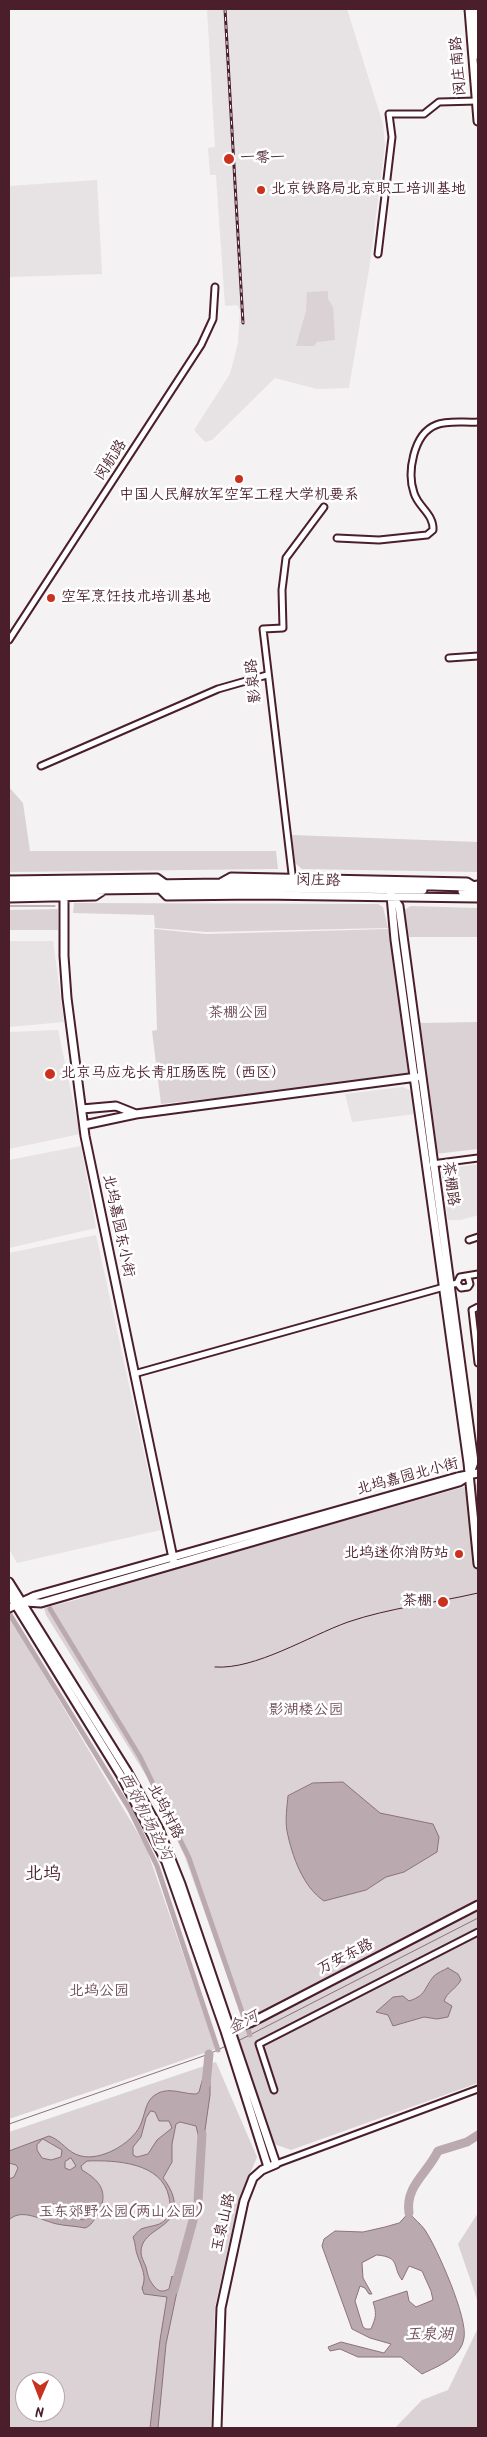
<!DOCTYPE html>
<meta charset="utf-8">
<style>
body{margin:0}
#map{position:relative;width:487px;height:2437px;overflow:hidden;background:#f4f2f2;font-family:Kalam,sans-serif}
canvas{display:block}
.frame{position:absolute;inset:0;border:10px solid #4a1f2b;pointer-events:none}
.north{position:absolute;left:15px;top:2372px;width:50px;height:50px;box-sizing:border-box;background:#fff;border:1px solid #b7a5aa;border-radius:50%;rotate:181deg;font-size:14px;font-weight:700;line-height:20px;text-align:center;color:#4a1f2b}
.north::after{content:'';display:block;margin:auto;width:18px;height:22px;background:#c8321e;clip-path:polygon(50% 0,100% 100%,50% 72%,0 100%)}
</style>
<div id="map">
<canvas width="487" height="2437"></canvas>
<div class="frame"></div>
<div class="north">N</div>
</div>
<script>
const c = document.querySelector('canvas').getContext('2d');
c.lineJoin = 'round';
function fillPath(path, color) {
  c.fillStyle = color;
  c.fill(path, 'evenodd');
}
function trace(path, color, width, dash) {
  c.strokeStyle = color;
  c.lineWidth = width;
  c.lineCap = dash ? 'butt' : 'round';
  c.setLineDash(dash || []);
  c.stroke(path);
}
function label(font, color, halo, rows, align = 'center') {
  c.font = font + ' Kalam,"LXGW WenKai TC",sans-serif';
  c.lineWidth = 5;
  c.setLineDash([]);
  c.textBaseline = 'middle';
  c.strokeStyle = halo;
  c.fillStyle = color;
  for (const [text, x, y, turn = 0] of rows) {
    c.save();
    c.translate(x, y);
    c.rotate((+turn || 0) * Math.PI / 180);
    c.textAlign = isNaN(turn) ? turn : align;
    if (halo) c.strokeText(text, 0, 0);
    c.fillText(text, 0, 0);
    c.restore();
  }
}
const built = new Path2D(`
 M207,9H347L383,124L385,145L370,263L349,388L317,389L275,378L219,433L212,440L205,442L194,430L230,374L238,343L240,310L237,305L225,306L216,175H210L208,148L215,147Z
 M97,180L102,274L9,277V292V186Z
 M9,941H53L64,1022L9,1027Z
 M58,1030L80,1134L9,1149V1032Z
 M403,1087L413,1092L415,1114L352,1122L345,1094Z
 M81,1146L96,1228L9,1248V1160Z
 M478,1164V1215L461,1220H448L441,1170Z
 M96,1235L161,1530L17,1563L9,1549V1253Z`);
const green = new Path2D(`
 M328,291V299L333,307L335,340L317,342L314,346H296L306,311L307,292Z
 M9,787L23,803L30,851H276L278,869L9,872Z
 M292,835L478,842V872L302,869L295,863Z
 M74,903L378,904L383,907L388,928L206,932L155,928L154,915L73,913Z
 M411,906L478,908V937H409L404,910Z
 M58,909V930H9V910Z
 M154,929L206,934L388,929L421,1023L478,1022V1149L435,1154L423,1075L161,1104L152,1031L157,1030Z
 M478,1483V1903L243,2021L185,1857L147,1777L46,1615L44,1608L79,1599L98,1590Z
 M11,1619L146,1847L216,2049L9,2119V1620Z
 M478,1911V2083L291,2150L274,2144L237,2034Z
 M216,2062L257,2157L245,2186L232,2230L215,2307L211,2428H9V2132ZM25,2382H55V2412H25Z
 M478,2213V2302L458,2244Z
 M478,2328V2428H395L422,2400L448,2390Z`);
const water = new Path2D(`
 M313,1783L343,1782L380,1813L433,1824L439,1837L437,1852L404,1872L386,1877L366,1890L324,1901C303,1887 292,1856 287,1831C285,1820 287,1807 288,1796Z
 M448,1968L458,1974L461,1980C456,1989 447,1992 444,2001L452,2006L448,2017L437,2019L424,2017L393,2026L388,2015L376,2012L393,1997L403,1996L409,2001C427,1995 423,1989 434,1976C437,1973 444,1970 448,1968Z
 M210,2073V2095L203,2144L201,2147L196,2126L180,2122L176,2124L172,2144V2162L163,2178C170,2187 176,2198 174,2210C170,2229 141,2231 141,2252C141,2257 144,2262 146,2267C148,2275 148,2278 153,2285C158,2291 161,2293 169,2289L172,2276L179,2282L166,2344L158,2428H150L160,2340L167,2297L144,2294L142,2288C147,2277 142,2268 138,2257C135,2251 136,2244 133,2237C135,2235 139,2230 141,2229C151,2225 162,2227 168,2216C171,2210 170,2203 169,2197C162,2162 115,2160 87,2161L81,2166L82,2170C101,2181 109,2193 98,2214C94,2220 91,2226 85,2228C76,2226 66,2226 57,2224C42,2221 22,2207 9,2220V2179L14,2177L18,2168L16,2165L9,2163V2151L49,2136C62,2140 67,2153 81,2156C101,2161 131,2144 140,2126C145,2116 145,2101 155,2095C168,2086 182,2094 196,2094L199,2092L204,2074ZM151,2111L155,2112L159,2121H169L172,2128L157,2140L148,2154L137,2157L133,2155V2147L141,2137L146,2118ZM43,2139L62,2150L61,2157L51,2160L42,2158L37,2150V2145ZM71,2158L76,2166L70,2170L65,2168V2162ZM51,2204L84,2206L87,2207L88,2212L83,2220C71,2214 60,2220 48,2211V2205Z
 M409,2213C414,2219 421,2224 425,2230C437,2248 468,2318 464,2338C461,2358 438,2366 422,2374L401,2357H358L340,2349L330,2351L328,2347L341,2342L384,2353L391,2344L370,2338L352,2329L322,2246L324,2239L335,2231L363,2232L385,2227L399,2223ZM377,2255C401,2257 392,2267 402,2280L409,2266L422,2271L431,2291L433,2300L416,2307L409,2301L407,2291L373,2302C377,2314 376,2317 371,2329H366L363,2327L355,2301L360,2286L365,2288L369,2294H372L363,2278L362,2263Z`);
const stream = new Path2D(`
 M9,906H55
 M236,2042L478,1918
 M9,2124L209,2054L226,2046`);
const canal = new Path2D(`
 M50,1609L140,1757L189,1858L250,2035
 M9,1613L130,1810L157,1866L218,2050`);
const river = new Path2D(`
 M206,2084L209,2054
 M409,2213C405,2186 427,2174 438,2151L467,2142L478,2135
 M174,2290L198,2202L202,2134`);
const street = new Path2D(`
 M378,254L392,137L389,114H424L439,102L477,101
 M337,538L379,540L427,535L433,530C434,514 418,507 414,493C407,473 413,434 436,425C448,420 465,423 478,422
 M9,640L201,345L213,319L215,287
 M449,658L478,656
 M41,766L218,689L267,675
 M293,882L263,629L283,628L282,590L286,558L324,507
 M432,1164L478,1158
 M469,1240L478,1237
 M457,1283L461,1288L468,1287L470,1284L468,1277
 M478,1307L472,1310L478,1363
 M134,1374L444,1287L457,1283L460,1277L478,1274
 M274,2090L259,2044L478,1932
 M276,2164L478,2089`);
const secondary = new Path2D(`
 M469,9L478,121
 M474,9L478,55
 M9,880L157,878L164,883
 M222,882L231,877L467,882L472,885
 M390,885L395,940L468,1463L478,1564
 M9,886L293,882L467,887L478,885
 M160,889L167,896L259,895L478,898
 M64,890V956L67,998L85,1136L174,1563
 M9,891L259,888L423,890
 M462,891H478
 M392,897L399,906L474,1462L470,1473
 M9,898L95,896L104,890
 M82,1109L116,1106L136,1114
 M84,1125L136,1114L417,1077
 M9,1582L127,1771L159,1829L181,1884L276,2164L262,2170L253,2178L244,2201L221,2308L217,2428
 M9,1594L120,1774L166,1862L225,2031L268,2167
 M25,1602L41,1603L459,1482L467,1477
 M9,1608L35,1596L457,1477L478,1473
 M226,2030L250,2023L478,1905`);
const tram = new Path2D(`
 M215,1667C255,1670 309,1636 348,1622C389,1608 435,1603 478,1593`);
const rail = new Path2D(`
 M225,9L243,323`);
const markers = [
 [229,159,6,"#c8321e"],
 [261,190,5,"#c8321e"],
 [239,479,5,"#c8321e"],
 [51,598,5,"#c8321e"],
 [50,1074,6,"#c8321e"],
 [459,1554,5,"#c8321e"],
 [443,1602,6,"#c8321e"]
];
const streetNames = [
 ["闵庄南路",460,66,-95],
 ["闵航路",112,461,-57],
 ["影泉路",255,681,-96],
 ["闵庄路",318,882,1],
 ["茶棚路",449,1184,82],
 ["北坞嘉园东小街",117,1226,78],
 ["北坞嘉园北小街",408,1478,-15],
 ["北坞村路",164,1812,63],
 ["万安东路",346,1958,-27],
 ["玉泉山路",225,2223,-77]
];
const poiNames = [
 ["一零一",240,159],
 ["北京铁路局北京职工培训基地",271,190],
 ["中国人民解放军空军工程大学机要系",239,496,"center"],
 ["空军烹饪技术培训基地",61,598],
 ["北京马应龙长青肛肠医院（西区）",61,1074],
 ["北坞迷你消防站",449,1554,"right"],
 ["茶棚",432,1602,"right"]
];
const parkNames = [
 ["茶棚公园",238,1014],
 ["影湖楼公园",306,1711],
 ["北坞公园",99,1992],
 ["玉东郊野公园(两山公园)",121,2213]
];
const waterNames = [
 ["西郊机场边沟",144,1817,63],
 ["金河",244,2024,-27],
 ["玉泉湖",429,2336]
];
const quarterNames = [
 ["北坞",43,1876]
];
fillPath(built, '#e7e2e3');
fillPath(green, '#dbd2d5');
fillPath(water, '#baa9ae');
trace(water, '#8d727a', 1);
trace(stream, '#8d727a', 1);
trace(canal, '#baa9ae', 5);
trace(river, '#baa9ae', 9);
trace(street, '#4a1f2b', 9);
trace(secondary, '#4a1f2b', 11);
trace(street, '#fff', 5);
trace(secondary, '#fff', 7);
trace(tram, '#4a1f2b', 1);
trace(rail, '#4a1f2b', 3);
trace(rail, '#fff', 1, [4]);
for (const [x, y, r, color] of markers) {
  const dot = new Path2D();
  dot.arc(x, y, r, 0, 2 * Math.PI);
  c.fillStyle = color;
  c.fill(dot);
  trace(dot, '#fff', 2);
}
label('15px', '#4a1f2b', '#fff', streetNames);
label('15px', '#4a1f2b', '#fff', poiNames, 'left');
label('15px', '#6e4c56', '#fff', parkNames);
label('italic 16px', '#714f59', '#fff', waterNames);
label('18px', '#4a1f2b', '#fff', quarterNames);
</script>
